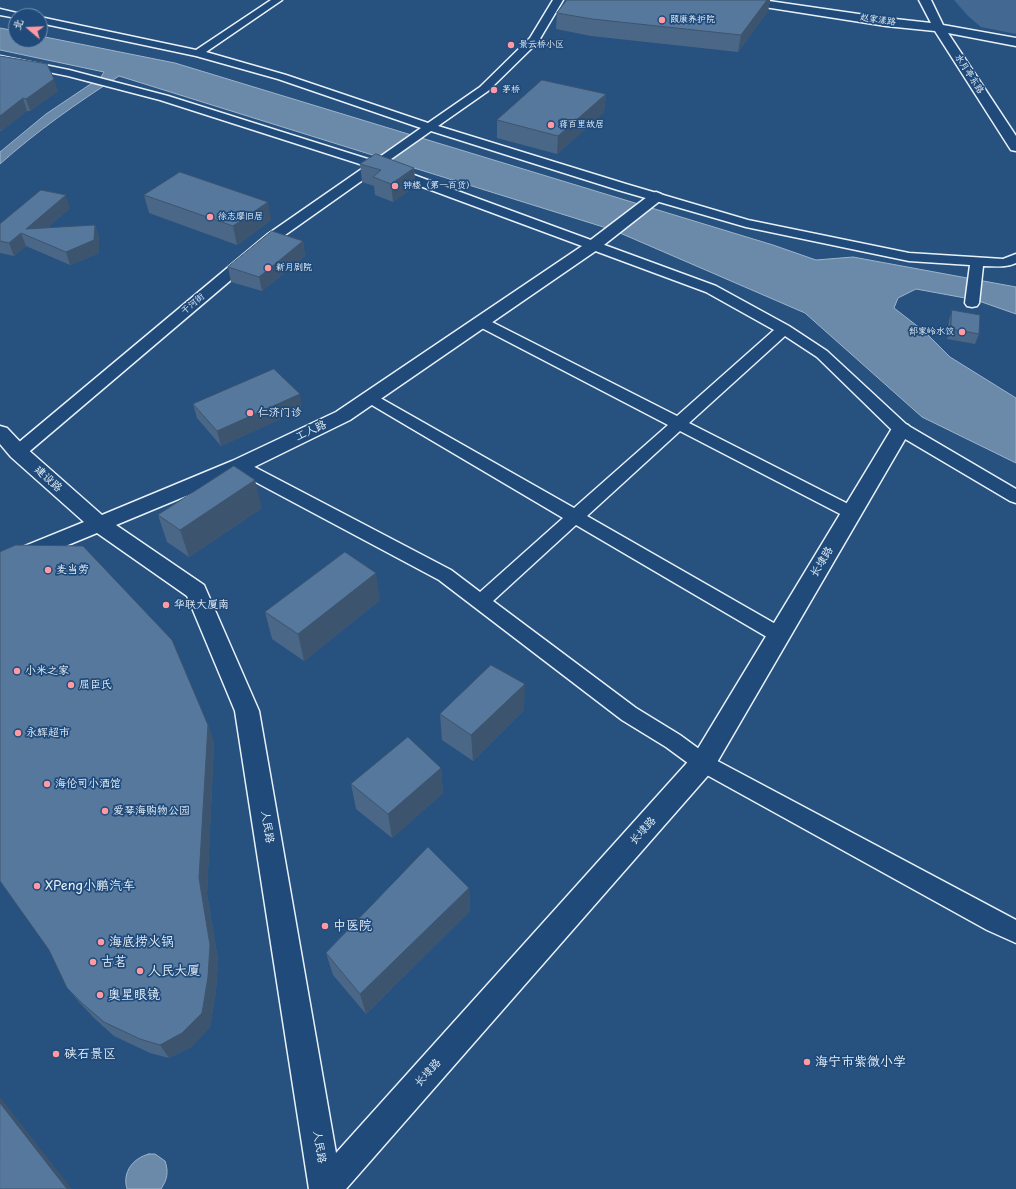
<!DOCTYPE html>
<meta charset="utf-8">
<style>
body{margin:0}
#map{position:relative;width:1016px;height:1189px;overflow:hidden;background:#27517f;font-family:"Playpen Sans","LXGW WenKai TC",sans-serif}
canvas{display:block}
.north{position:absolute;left:8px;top:8px;width:40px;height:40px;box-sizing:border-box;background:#1f4a7a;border:1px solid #6f8dac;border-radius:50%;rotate:289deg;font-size:11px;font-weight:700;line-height:16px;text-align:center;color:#e8f1f8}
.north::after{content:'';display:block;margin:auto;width:14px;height:18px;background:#ff9aa2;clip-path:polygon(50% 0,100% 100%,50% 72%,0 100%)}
</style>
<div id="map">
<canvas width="1016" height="1189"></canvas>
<div class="north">北</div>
</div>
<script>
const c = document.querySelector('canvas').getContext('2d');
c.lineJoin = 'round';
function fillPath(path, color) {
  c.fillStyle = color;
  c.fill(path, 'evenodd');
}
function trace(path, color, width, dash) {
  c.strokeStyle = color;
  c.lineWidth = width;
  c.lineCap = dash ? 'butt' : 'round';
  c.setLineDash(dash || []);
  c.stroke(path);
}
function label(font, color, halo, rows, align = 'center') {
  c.font = font + ' "Playpen Sans","LXGW WenKai TC",sans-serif';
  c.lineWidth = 3.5;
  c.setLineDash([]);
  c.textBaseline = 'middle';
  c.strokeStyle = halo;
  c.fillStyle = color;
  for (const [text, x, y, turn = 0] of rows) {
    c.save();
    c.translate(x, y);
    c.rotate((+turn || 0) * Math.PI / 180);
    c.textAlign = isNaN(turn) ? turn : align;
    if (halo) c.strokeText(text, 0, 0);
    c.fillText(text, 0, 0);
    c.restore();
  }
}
const green = new Path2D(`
 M954,0H1016V34L981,27L968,16Z`);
const water = new Path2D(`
 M0,28L16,31V40H40V36L175,63L773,245L816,260L853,257L1016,287V314L976,300L916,289L898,298L894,308L925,332L950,357L1016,398V463L922,417L805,313L613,230L119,76C77,103 37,131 0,164V152L46,114L101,77L104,72L0,50Z
 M149,1154H155L165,1161C169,1172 167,1180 161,1189H127C122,1172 133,1158 149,1154Z`);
const minor = new Path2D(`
 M271,0H282L206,52L286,75L428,123L480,87L530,38L553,0H563L538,42L488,91L438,126L626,184L748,220L909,253L1003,259L1016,254V263C1005,268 995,266 983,266L979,303L977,306L972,307L967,306L965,303L970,265L909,261L746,227L618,190L431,131L384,164L716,286L789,326L827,351L907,425L1016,489V503L1010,501L895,433L817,357L785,336L689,423L858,509L860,513L858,517L852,519L846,517L680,431L587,516L786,630L788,635L786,640L779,642L772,640L576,525L493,601L636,708L680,735L710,757L1016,920V943L987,930L696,769L666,747L622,720L439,580L233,470L231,466L233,462L239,461L245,462L451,570L480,592L563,518L365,401L362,398L365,395L370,393L375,395L574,508L668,425L476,325L474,322L476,319L481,318L486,319L677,416L774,330L706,292L377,170L278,240L24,456L18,457L12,456L10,452L12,448L268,234L366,166L160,100L68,76L0,62V56L69,70L168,96L374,161L421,128L278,79L196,56L40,23V17L196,50Z
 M0,9L21,14L23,16H16V18L0,15Z`);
const tertiary = new Path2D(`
 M656,192L661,194L664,197L661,200L600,248L350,420L246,471L116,525L204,585L259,711L336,1153L694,755L894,425L901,423L908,425L911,429L712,771L346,1189H309L235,711L187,596L97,533L0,573V556L84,522L11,457L0,444V426L7,428L25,447L102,515L232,461L336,412L588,242L651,194Z`);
const secondary = new Path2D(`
 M733,0H762L886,18L931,23L919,0H931L943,25L1016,38V46L948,33L1016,136V151L1011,150L1009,147L935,31L886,26L739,3L735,2Z`);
const wall = new Path2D(`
 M567,0H770L768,11L738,52L591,36L556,29L557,13Z
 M0,56L58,91L30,111H27L1,131H0Z
 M606,94L604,112L557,154L497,138V120Z
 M360,164L414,168L415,186L393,202L375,195L374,186L362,182Z
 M144,195L271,220L237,245L149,213Z
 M70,208L47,228L95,225L99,238V253L70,265L26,246L14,256L0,253V224Z
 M303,241L305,256L262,291L231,282L228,267Z
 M952,310L979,334L975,344L947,339L949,320Z
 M193,404L302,409L221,446L197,418Z
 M262,508L189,557L167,542L158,515Z
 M380,600L304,661L272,639L265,612Z
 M524,710L473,761L442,740L440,714Z
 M208,725L214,743L207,894L218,960L216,991L210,1027L191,1047L169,1058L150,1053L114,1036L94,1018L79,1002L67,988Z
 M441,768L443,793L392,838L356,809L351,784Z
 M469,888L470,911L366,1014L333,975L326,953Z`);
const shadedWall = new Path2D(`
 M767,0H770L768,11L738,52L741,35Z
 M54,79L58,91L30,111L26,99Z
 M606,94L604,112L557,154L558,136Z
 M23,98L27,111L1,131L0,129V116Z
 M414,168L415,186L393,202L391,184Z
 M66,195L70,208L34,239L26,229Z
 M268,202L271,220L237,245L233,226Z
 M95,225L99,238V253L70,265L66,252Z
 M21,233L26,246L14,256L9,243Z
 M303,241L305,256L262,291L259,277Z
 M300,394L302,409L221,446L217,431Z
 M255,480L262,508L189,557L180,530Z
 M376,573L380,600L304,661L298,634Z
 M525,684L524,710L473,761L471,735Z
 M208,725L214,743L207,894L218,960L216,991L210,1027L191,1047L169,1058L160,1045L199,878Z
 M441,768L443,793L392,838L388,814Z
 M469,888L470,911L366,1014L360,994Z
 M0,1097L72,1189H67L0,1103Z`);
const building = new Path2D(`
 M567,0H767L741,35L592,19L557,13Z
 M0,56L47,64L54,79L26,99L23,98L0,116Z
 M542,80L606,94L558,136L497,120Z
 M376,154L414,168L391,184L373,177L381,170L360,164Z
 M180,172L268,202L233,226L144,195Z
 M41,190L66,195L26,229L95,225L94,240L66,252L21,233L9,243L0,241V224Z
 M272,231L303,241L259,277L228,267Z
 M952,310L980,315L979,334L951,329Z
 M274,369L300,394L217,431L193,404Z
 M234,466L255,480L180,530L158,515Z
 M16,545L83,546L172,640L208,725L199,878L210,945L208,977L202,1013L182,1033L160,1045L140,1039L104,1022L83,1004L67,988L49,950L0,881V552Z
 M345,552L376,573L298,634L265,612Z
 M491,665L525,684L471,735L440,714Z
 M408,737L441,768L388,814L351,784Z
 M428,847L469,888L360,994L326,953Z
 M0,1103L67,1189H0Z`);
const markers = [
 [662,20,4,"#ff9aa2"],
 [511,45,4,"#ff9aa2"],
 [494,90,4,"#ff9aa2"],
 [551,125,4,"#ff9aa2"],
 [395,186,4,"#ff9aa2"],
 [210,217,4,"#ff9aa2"],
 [268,268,4,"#ff9aa2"],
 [962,332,4,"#ff9aa2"],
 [250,413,4,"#ff9aa2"],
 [48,570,4,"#ff9aa2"],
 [166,605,4,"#ff9aa2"],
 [17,671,4,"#ff9aa2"],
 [71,685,4,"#ff9aa2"],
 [18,733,4,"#ff9aa2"],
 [47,784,4,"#ff9aa2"],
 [105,811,4,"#ff9aa2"],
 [37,886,4,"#ff9aa2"],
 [325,926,4,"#ff9aa2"],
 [101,942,4,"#ff9aa2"],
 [93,962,4,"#ff9aa2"],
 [140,971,4,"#ff9aa2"],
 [100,995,4,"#ff9aa2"],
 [56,1054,4,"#ff9aa2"],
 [807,1062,4,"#ff9aa2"]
];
const farPoinames = [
 ["颐康养护院",670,20],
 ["景云桥小区",519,45],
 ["茅桥",502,90],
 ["蒋百里故居",559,125],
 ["钟楼（第一百货）",403,186],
 ["徐志摩旧居",218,217],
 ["新月剧院",276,268],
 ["郜家岭水饺",954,332,"right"]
];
const farStreetnames = [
 ["赵家漾路",878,20,8],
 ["水月亭东路",969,74,57],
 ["干河街",193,304,-40]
];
const poiNames = [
 ["仁济门诊",258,413],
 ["麦当劳",56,570],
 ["华联大厦南",174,605],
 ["小米之家",25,671],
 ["屈臣氏",79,685],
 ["永辉超市",26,733],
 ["海伦司小酒馆",55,784],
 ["爱琴海购物公园",113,811]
];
const streetNames = [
 ["工人路",311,431,-25],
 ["建设路",48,479,42],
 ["长埭路",822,562,-59],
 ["人民路",267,827,81],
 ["长埭路",643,831,-48],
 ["长埭路",428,1073,-48],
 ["人民路",319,1147,81]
];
const nearPoinames = [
 ["XPeng小鹏汽车",45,886],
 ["中医院",333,926],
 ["海底捞火锅",109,942],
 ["古茗",101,962],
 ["人民大厦",148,971],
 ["奥星眼镜",108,995],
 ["硖石景区",64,1054],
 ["海宁市紫微小学",815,1062]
];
fillPath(green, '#436891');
fillPath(water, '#6b8aaa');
trace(water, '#9db3c9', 1);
trace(minor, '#e8f1f8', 3);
trace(tertiary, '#e8f1f8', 3);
trace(secondary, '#e8f1f8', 3);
fillPath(minor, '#1f4a7a');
fillPath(tertiary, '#1f4a7a');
fillPath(secondary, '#1f4a7a');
fillPath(wall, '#4b6787');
fillPath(shadedWall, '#3d546e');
fillPath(building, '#57789d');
trace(building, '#3d546e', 1);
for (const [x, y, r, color] of markers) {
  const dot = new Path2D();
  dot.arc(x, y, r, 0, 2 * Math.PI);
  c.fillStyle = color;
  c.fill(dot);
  trace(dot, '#1f4a7a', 1.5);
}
label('9px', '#e8f1f8', '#1f4a7a', farPoinames, 'left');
label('9px', '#e8f1f8', '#1f4a7a', farStreetnames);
label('11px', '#e8f1f8', '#1f4a7a', poiNames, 'left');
label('11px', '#e8f1f8', '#1f4a7a', streetNames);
label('13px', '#e8f1f8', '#1f4a7a', nearPoinames, 'left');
</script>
